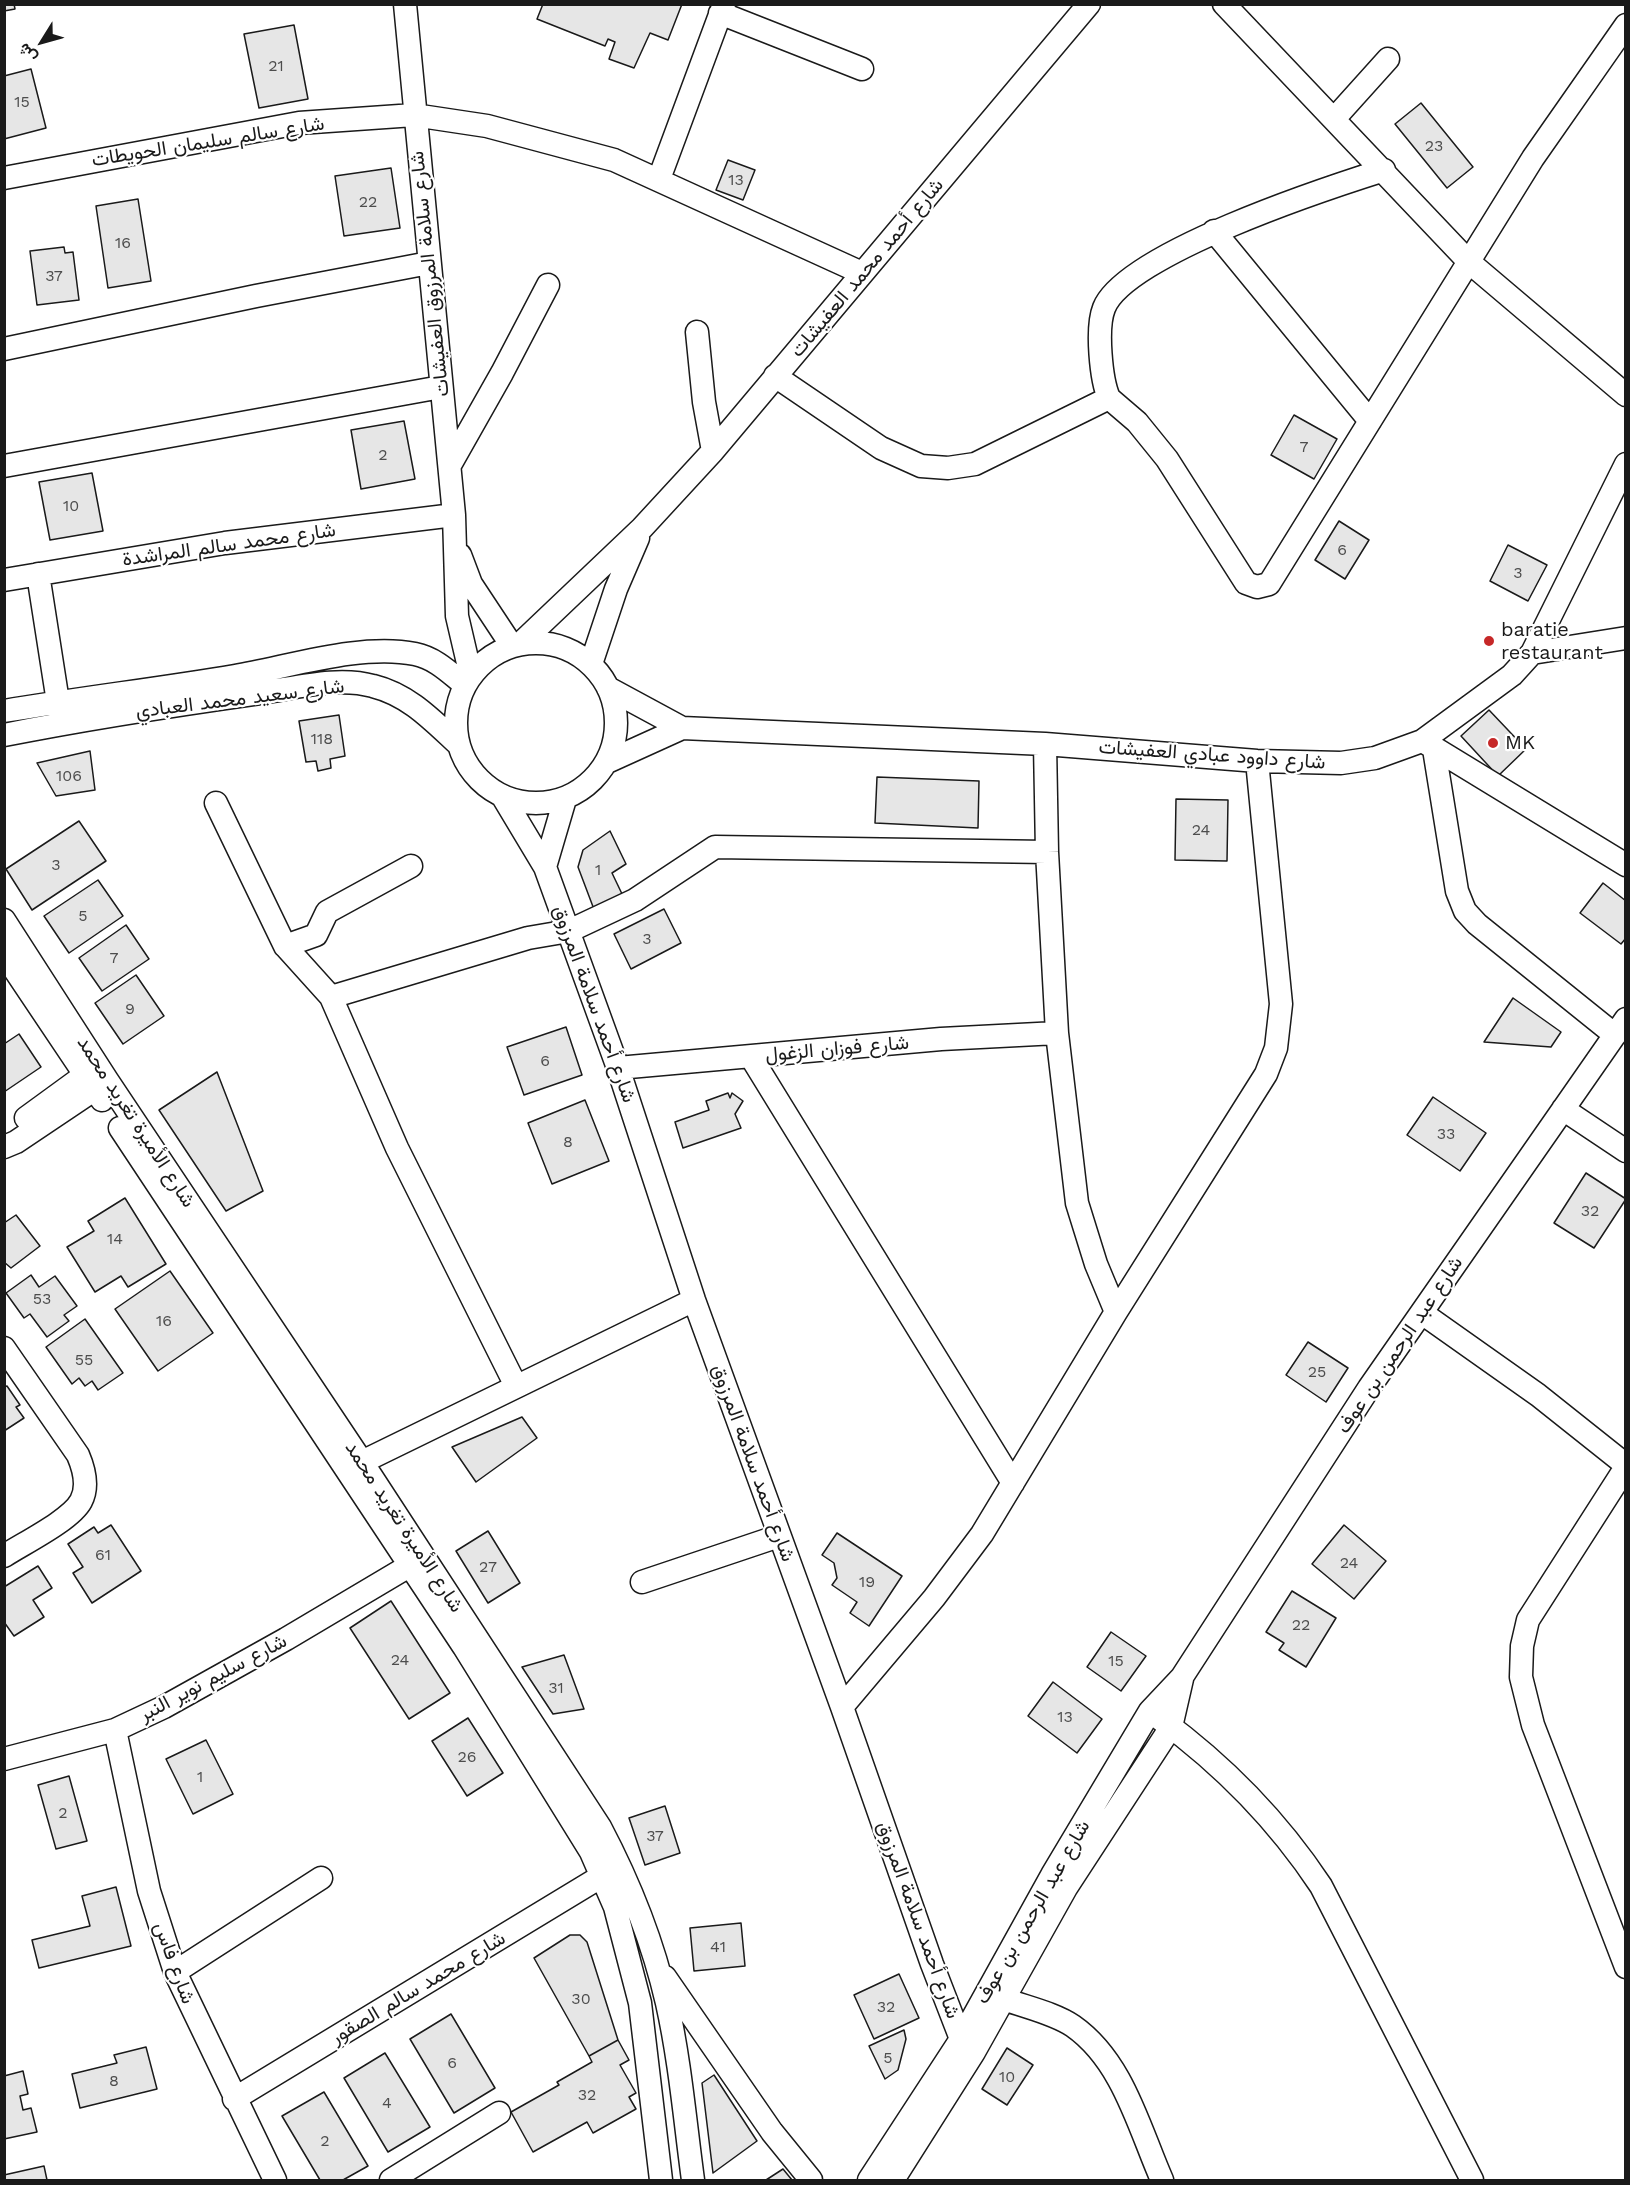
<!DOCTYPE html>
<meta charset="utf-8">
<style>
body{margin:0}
#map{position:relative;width:1630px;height:2185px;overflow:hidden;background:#fff;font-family:"Work Sans",Vazirmatn,sans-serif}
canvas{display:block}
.frame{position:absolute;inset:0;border:6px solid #1a1a1a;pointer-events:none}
.north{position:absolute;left:12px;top:12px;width:60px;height:60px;-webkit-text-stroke:4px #fff;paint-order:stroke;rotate:233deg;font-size:16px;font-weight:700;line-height:24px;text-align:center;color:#1a1a1a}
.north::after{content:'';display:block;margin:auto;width:21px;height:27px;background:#1a1a1a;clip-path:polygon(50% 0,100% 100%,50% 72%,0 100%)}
</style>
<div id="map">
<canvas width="1630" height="2185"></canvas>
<div class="frame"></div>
<div class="north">ش</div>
</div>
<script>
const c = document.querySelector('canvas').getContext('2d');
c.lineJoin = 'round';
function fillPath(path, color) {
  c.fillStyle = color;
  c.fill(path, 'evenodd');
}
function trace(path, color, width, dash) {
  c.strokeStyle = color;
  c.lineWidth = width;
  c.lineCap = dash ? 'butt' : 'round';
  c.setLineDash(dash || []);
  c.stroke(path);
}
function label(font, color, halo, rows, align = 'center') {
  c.font = font + ' "Work Sans",Vazirmatn,sans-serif';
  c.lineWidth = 4.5;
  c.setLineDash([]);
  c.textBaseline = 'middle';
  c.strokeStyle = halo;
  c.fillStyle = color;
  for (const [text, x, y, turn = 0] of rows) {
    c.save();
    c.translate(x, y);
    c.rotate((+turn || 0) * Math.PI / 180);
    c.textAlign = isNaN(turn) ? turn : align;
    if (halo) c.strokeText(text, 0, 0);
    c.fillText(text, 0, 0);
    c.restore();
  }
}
const building = new Path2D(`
 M4,4H14L15,9L4,11Z
 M543,4H682L668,40L650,33L634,68L609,59L615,42L608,39L605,46L537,19Z
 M294,25L308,99L259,108L244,34Z
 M31,69L46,128L4,139V76Z
 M1421,103L1473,167L1447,188L1395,124Z
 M728,160L755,170L743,200L716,190Z
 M391,168L400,228L344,236L335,176Z
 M138,199L151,281L108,288L96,206Z
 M64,247L65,253L73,252L79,300L37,305L30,251Z
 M1294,415L1337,439L1314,479L1271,455Z
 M404,421L415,479L361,489L351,430Z
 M92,473L103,531L50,540L39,482Z
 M1339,521L1369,540L1345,579L1315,560Z
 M1508,545L1547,565L1528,601L1490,581Z
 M1489,710L1526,749L1498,776L1461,736Z
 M339,715L345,756L330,759L331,768L318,771L316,761L306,762L299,721Z
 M90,751L95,790L56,796L37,763Z
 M877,777L979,781L978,828L875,823Z
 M1176,799L1228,800L1227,861L1175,860Z
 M79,821L106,861L32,910L6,869Z
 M610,831L626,864L612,873L623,896L595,912L578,867L583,850Z
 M98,880L123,916L69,953L44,916Z
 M1603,883L1626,901V938L1621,944L1580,913Z
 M664,909L681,943L631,969L614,934Z
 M126,925L149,959L102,991L79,958Z
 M136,975L164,1016L123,1044L95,1003Z
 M1513,998L1561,1032L1551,1047L1484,1042Z
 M566,1027L582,1075L524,1095L507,1047Z
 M19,1034L41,1067L4,1092V1044Z
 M217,1072L263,1191L226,1211L159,1110Z
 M728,1093L730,1098L732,1093L743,1101L735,1114L741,1128L683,1148L675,1122L709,1110L706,1101Z
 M1433,1097L1486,1133L1460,1171L1407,1135Z
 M585,1100L609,1161L552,1184L528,1123Z
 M1586,1173L1626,1199L1594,1248L1554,1223Z
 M125,1198L166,1264L128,1287L121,1276L95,1292L67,1247L94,1231L88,1221Z
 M16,1215L40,1246L11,1268L4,1262V1223Z
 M170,1271L213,1333L158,1371L115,1309Z
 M31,1275L39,1287L55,1276L77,1306L64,1315L69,1321L47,1337L30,1314L24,1318L6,1293Z
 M85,1319L123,1373L98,1390L92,1381L85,1386L79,1378L72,1384L46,1347Z
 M1308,1342L1348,1368L1326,1402L1286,1375Z
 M7,1386L20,1405L16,1407L24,1418L4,1431V1387Z
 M522,1417L537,1438L476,1482L452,1447Z
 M111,1525L141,1571L92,1603L73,1573L83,1567L68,1544L94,1527L98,1533Z
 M1344,1525L1386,1561L1354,1599L1312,1564Z
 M488,1531L520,1583L488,1603L456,1551Z
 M837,1533L902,1576L869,1626L850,1613L857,1602L832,1585L837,1578L834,1563L822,1555Z
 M38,1566L52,1588L33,1600L44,1617L14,1636L4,1622V1587Z
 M1292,1591L1336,1618L1306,1667L1279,1650L1284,1643L1266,1632Z
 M391,1601L450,1693L409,1719L350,1628Z
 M1111,1632L1146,1656L1121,1691L1087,1667Z
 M564,1655L584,1709L553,1714L522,1667Z
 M1053,1682L1102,1719L1077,1753L1028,1716Z
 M468,1718L503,1773L467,1796L432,1741Z
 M206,1740L233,1794L193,1814L166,1759Z
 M69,1776L87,1841L56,1849L38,1785Z
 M665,1806L680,1853L645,1865L629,1818Z
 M116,1887L131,1946L39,1968L32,1940L90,1926L82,1896Z
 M741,1923L745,1966L694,1971L690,1928Z
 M570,1935H580L587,1942L618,2040L589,2056L534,1958Z
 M899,1974L919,2018L874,2039L854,1995Z
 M451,2014L495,2088L454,2113L410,2039Z
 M904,2030L906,2039L898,2070L885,2079L869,2046Z
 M618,2040L629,2060L620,2065L636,2093L629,2097L636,2109L593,2133L587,2122L533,2152L511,2112L559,2085L557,2082L592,2062L589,2056Z
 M146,2047L157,2089L80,2108L72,2074L117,2063L114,2055Z
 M1007,2048L1033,2065L1007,2105L982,2089Z
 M385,2053L430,2127L388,2152L344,2078Z
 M23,2071L28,2094L20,2096L23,2110L31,2108L37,2132L4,2139V2076Z
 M714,2075L757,2141L713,2173L702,2083Z
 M324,2092L368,2166L343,2180H320L282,2116Z
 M44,2166L47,2180H4V2175Z
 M783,2169L792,2180H766Z`);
const minor = new Path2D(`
 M405,4L454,515L457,616L471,676
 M1224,4L1469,262L1626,395
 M720,13L862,69
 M1334,119L1388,59
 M4,178L299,123L414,115L487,126L614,160L862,273
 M659,179L724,4
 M1214,231L1370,421
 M697,332L704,402L713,451
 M4,349L256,296L429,263
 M775,376L881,448L921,466L948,468L975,464L1109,398C1101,380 1096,328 1104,308C1125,254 1327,188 1384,170
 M1109,398L1137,422L1167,459L1246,583L1257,587L1269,584L1533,158L1626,25
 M450,465L502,373L548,285
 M4,466L441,387
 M460,555L471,584L512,646
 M38,574L58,702
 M4,580L225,543L454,515
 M456 723a80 80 0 1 1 160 0a80 80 0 1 1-160 0Z
 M520,644L642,528L713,451L1089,4
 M1532,653L1626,638
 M591,664L616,589L638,538
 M608,688L682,728
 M4,711C81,698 158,689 235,676C289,667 361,643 415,654C435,658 449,672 465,685
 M4,735C89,718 175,705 260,693C296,688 338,676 373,686C409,695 432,720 458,744
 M1426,743L1626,865
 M1045,744L1047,852L1057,1033L1077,1203L1096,1264L1116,1312
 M1434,749L1457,891L1465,911L1477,924L1615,1035
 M607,762L682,728L1045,744L1257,761L1341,763L1375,758L1422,741L1512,675L1532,653L1626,464
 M503,797L545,867L618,1068L694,1300L842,1707L932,1964L961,2039L974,2052
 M216,803L285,946L331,997L397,1148L516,1386
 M545,867L565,799
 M4,920L107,1080L362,1462L600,1827C629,1882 653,1942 667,2003C680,2061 685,2121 693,2180
 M285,946L316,935L327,912L411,866
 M4,954L102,1100
 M331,997L528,938L569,931L635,900L715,847L1047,852
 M751,1057L1013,1483
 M618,1068L941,1039L1057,1033
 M1563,1109L1626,1151
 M26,1118L85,1075
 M120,1128L464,1647L591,1852L615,1907L640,2003L661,2180
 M4,1147L16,1142L95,1089
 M1422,1313L1538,1395L1626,1465
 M4,1348L78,1455C84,1469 89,1486 81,1501C71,1520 24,1543 4,1556
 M362,1462L694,1300
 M1626,1467L1528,1620L1522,1646L1521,1677L1533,1725L1626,1967
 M642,1582L779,1536
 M842,1707L934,1598L982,1534L1116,1312L1266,1074L1276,1048L1281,1004L1257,761
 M1159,1718C1222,1764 1278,1821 1321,1886L1472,2180
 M115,1730L149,1891L175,1972L275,2180
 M4,1759L115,1730L164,1707L286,1639L409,1566
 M175,1972L321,1878
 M665,1977L772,2132L811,2180
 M1004,1999C1025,2007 1054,2013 1073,2026C1123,2061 1139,2128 1162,2180
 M234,2099L602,1876
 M391,2180L499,2113
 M869,2180L961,2039L1052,1875L1150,1711L1182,1677L1369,1388L1626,1019
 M893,2180L974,2052L1066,1888L1171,1727L1182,1679`);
const markers = [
 [1489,641,6,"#c62828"],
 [1493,743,6,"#c62828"]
];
const numberNames = [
 ["21",276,66],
 ["15",22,102],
 ["23",1434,146],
 ["13",736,180],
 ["22",368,202],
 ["16",123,243],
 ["37",54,276],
 ["7",1304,447],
 ["2",383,455],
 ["10",71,506],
 ["6",1342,550],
 ["3",1518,573],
 ["118",322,739],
 ["106",69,776],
 ["24",1201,830],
 ["3",56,865],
 ["1",598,870],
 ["5",83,916],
 ["3",647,939],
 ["7",114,958],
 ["9",130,1009],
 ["6",545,1061],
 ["33",1446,1134],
 ["8",568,1142],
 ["32",1590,1211],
 ["14",115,1239],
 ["53",42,1299],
 ["16",164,1321],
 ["55",84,1360],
 ["25",1317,1372],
 ["61",103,1555],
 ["24",1349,1563],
 ["27",488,1567],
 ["19",867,1582],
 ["22",1301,1625],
 ["24",400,1660],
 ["15",1116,1661],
 ["31",556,1688],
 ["13",1065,1717],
 ["26",467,1757],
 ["1",200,1777],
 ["2",63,1813],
 ["37",655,1836],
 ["41",718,1947],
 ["30",581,1999],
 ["32",886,2007],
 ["5",888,2058],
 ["6",452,2063],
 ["10",1007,2077],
 ["8",114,2081],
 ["32",587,2095],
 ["4",387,2103],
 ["2",325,2141]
];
const streetNames = [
 ["شارع سالم سليمان الحويطات",208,142,-9],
 ["شارع أحمد محمد العفيشات",867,268,-50],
 ["شارع سلامة المرزوق العفيشات",430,274,-96],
 ["شارع محمد سالم المراشدة",229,545,-8],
 ["شارع سعيد محمد العبادي",240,699,-7],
 ["شارع داوود عبادي العفيشات",1212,755,4],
 ["شارع أحمد سلامة المرزوق",594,1004,70],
 ["شارع فوزان الزغول",837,1049,-5],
 ["شارع الأميرة تغريد محمد",136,1122,57],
 ["شارع عبد الرحمن بن عوف",1400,1345,-56],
 ["شارع أحمد سلامة المرزوق",753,1463,70],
 ["شارع الأميرة تغريد محمد",404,1527,57],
 ["شارع سليم نوير النبر",213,1678,-28],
 ["شارع عبد الرحمن بن عوف",1033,1912,-60],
 ["شارع أحمد سلامة المرزوق",918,1920,70],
 ["شارع فاس",174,1963,70],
 ["شارع محمد سالم الصقور",418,1988,-31]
];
const poiNames = [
 ["baratie",1501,630],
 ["restaurant",1501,653],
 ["MK",1505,743]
];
fillPath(building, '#e6e6e6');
trace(building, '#1a1a1a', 1.5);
trace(minor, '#1a1a1a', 25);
trace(minor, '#fff', 22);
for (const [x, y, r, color] of markers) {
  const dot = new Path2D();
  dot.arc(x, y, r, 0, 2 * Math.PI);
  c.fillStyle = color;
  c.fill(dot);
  trace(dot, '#fff', 2);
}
label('16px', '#4d4d4d', null, numberNames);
label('20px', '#1a1a1a', '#fff', streetNames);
label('20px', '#1a1a1a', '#fff', poiNames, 'left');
</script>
